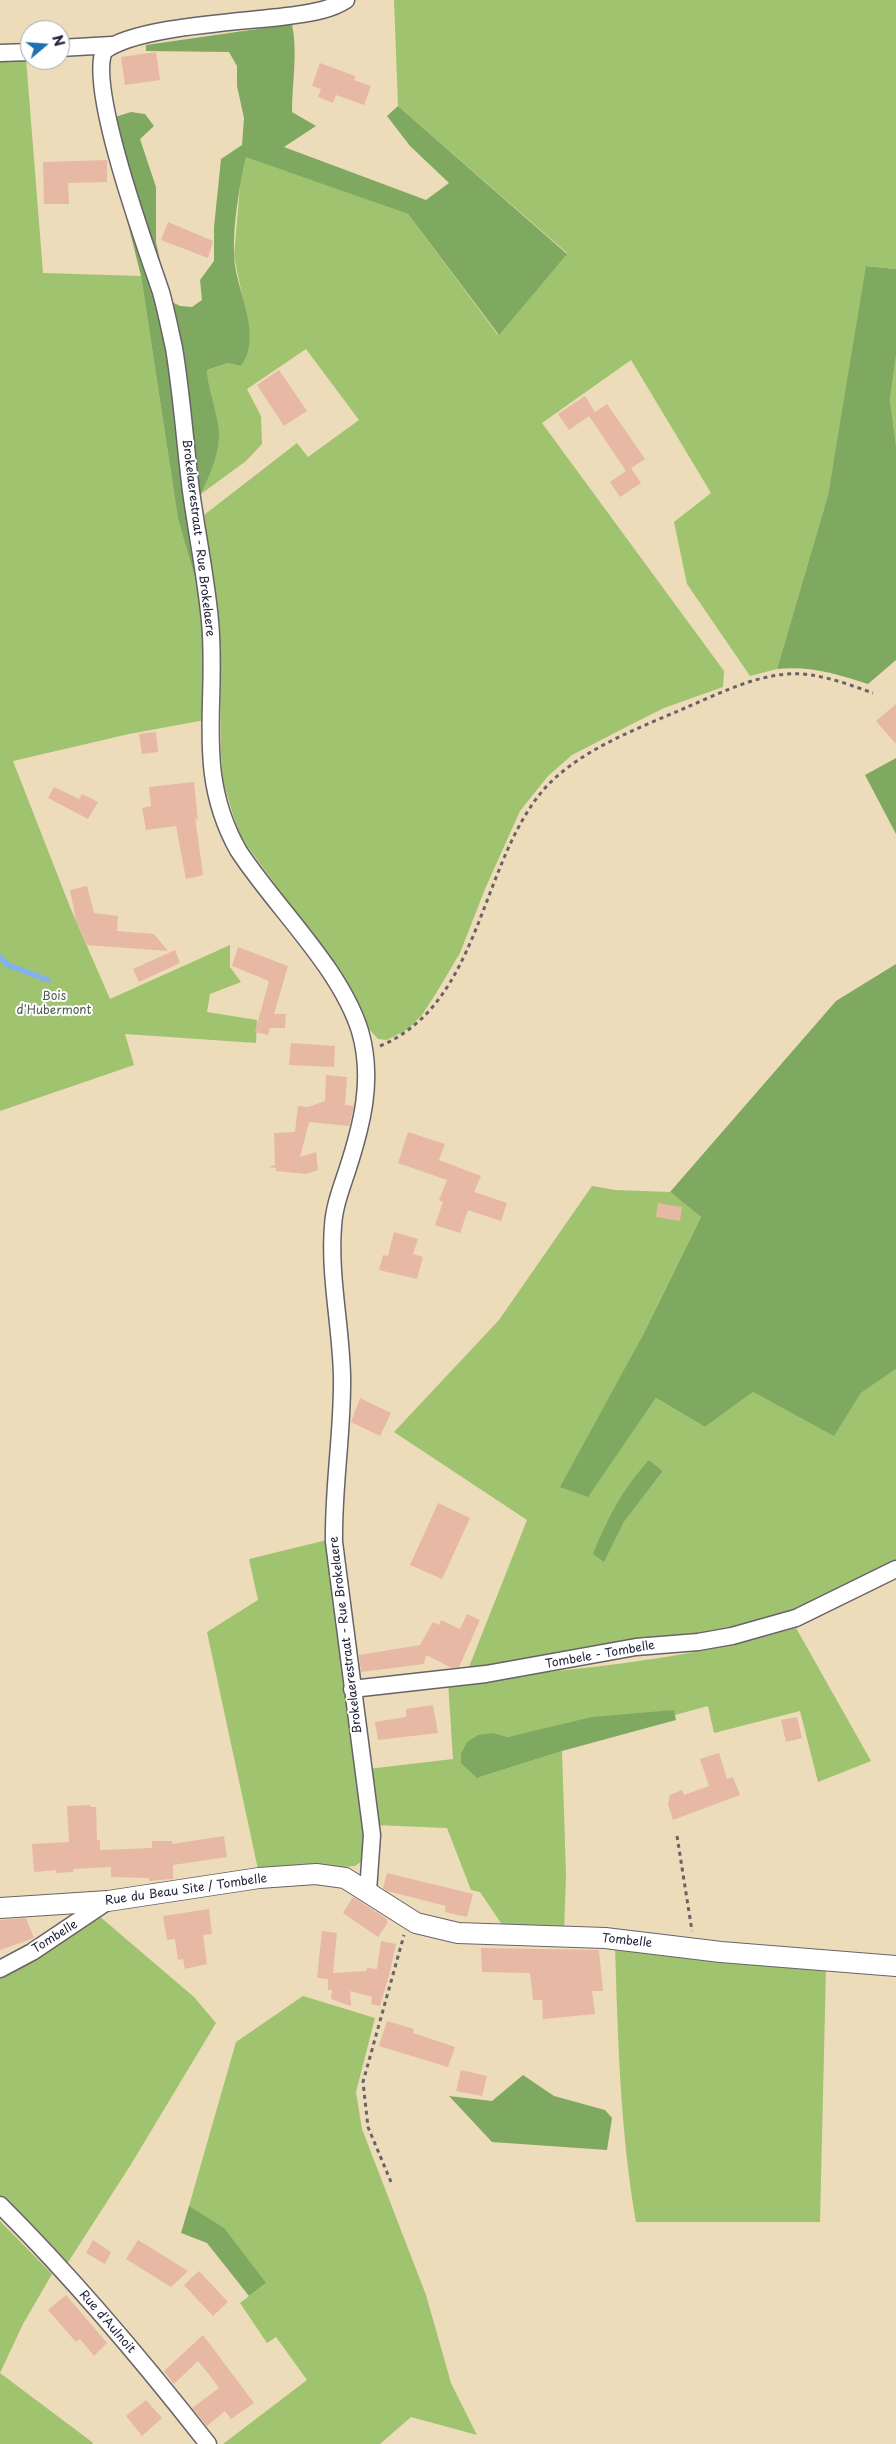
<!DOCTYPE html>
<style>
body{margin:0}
#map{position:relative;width:896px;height:2444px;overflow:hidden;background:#eddcba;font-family:"Playpen Sans",sans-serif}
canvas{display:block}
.north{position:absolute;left:20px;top:20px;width:50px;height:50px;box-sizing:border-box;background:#fff;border:1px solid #a7a7b1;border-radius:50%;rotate:72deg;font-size:14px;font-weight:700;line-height:20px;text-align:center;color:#22223b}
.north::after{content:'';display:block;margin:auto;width:18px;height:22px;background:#1f6fb2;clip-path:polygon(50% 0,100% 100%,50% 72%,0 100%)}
</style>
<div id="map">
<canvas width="896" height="2444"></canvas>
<div class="north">N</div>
</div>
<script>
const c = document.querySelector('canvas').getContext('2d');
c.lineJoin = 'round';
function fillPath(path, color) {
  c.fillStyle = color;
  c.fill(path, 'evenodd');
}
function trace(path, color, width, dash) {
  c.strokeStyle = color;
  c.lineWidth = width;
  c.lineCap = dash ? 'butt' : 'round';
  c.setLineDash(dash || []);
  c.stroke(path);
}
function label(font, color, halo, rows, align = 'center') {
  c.font = font + ' "Playpen Sans",sans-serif';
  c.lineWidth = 4;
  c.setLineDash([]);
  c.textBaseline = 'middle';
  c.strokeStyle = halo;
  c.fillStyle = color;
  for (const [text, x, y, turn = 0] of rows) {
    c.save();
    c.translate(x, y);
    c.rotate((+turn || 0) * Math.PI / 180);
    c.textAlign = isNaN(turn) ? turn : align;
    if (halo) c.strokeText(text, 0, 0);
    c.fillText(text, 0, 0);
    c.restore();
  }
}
const green = new Path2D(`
 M394,0H896V269L867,266L828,495L777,669L750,676L687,584L674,522L711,493L631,360L542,423L724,671L723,687L664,708L634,723L572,755L548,776L520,811L485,889L460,953L435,995L422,1015L408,1029L387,1040L378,1039L369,1029L359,1007L333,963L242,839L234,818L223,781L221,755L220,628L204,515L297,443L308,457L359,420L306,349L247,389L261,416L262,444L246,461L201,494C209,477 218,458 219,439C220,423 208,390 207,370L228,363L241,366L249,329L234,256L240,186L246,156L408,214L498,335L567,253L398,106Z
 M26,58L43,273L141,276L178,519L195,578L201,575L206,618L205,720L129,734L13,761L70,907L110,999L230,945V967L241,982L210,994L207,1012L257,1020L256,1043L125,1034L134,1065L0,1111V59Z
 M896,356V445L890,400Z
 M592,1186L615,1190L670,1192L701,1217L642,1337L588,1496L656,1398L705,1427L753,1392L834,1435L861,1393L896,1369V1564L812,1605L754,1626L556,1653L467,1672L527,1520L394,1432L499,1320ZM649,1460L663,1471L624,1522L604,1561Z
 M327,1540L367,1820L365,1859L355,1866L259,1874L207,1632L258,1600L249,1559Z
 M796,1628L871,1761L818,1782L800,1711L714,1733L708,1706L675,1715L674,1710L508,1737L494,1733L477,1778L562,1751L566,1875L564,1932L505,1929L480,1892L471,1890L447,1828L375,1825L368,1769L453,1759L448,1681C564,1671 684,1661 796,1628Z
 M98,1915L194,1997L216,2023L130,2166L65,2267L0,2196V1973Z
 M615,1946L826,1968L820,2222H636C620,2130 618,2039 615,1946Z
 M303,1996L375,2018L356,2092L362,2129L426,2295L451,2383L477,2435L411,2417L380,2444H223L307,2380L276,2337L267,2343L240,2303L266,2283L189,2206L236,2042Z
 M0,2221L52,2274L23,2324L0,2373Z
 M0,2373L92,2442L93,2444H0Z`);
const forest = new Path2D(`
 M292,24C298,53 292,83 292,112L316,126L284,147L426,200L449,183L410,146L387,116L398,106L567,254L499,335L408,214L246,157C239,188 233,223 234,255C235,290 264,335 241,366L228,363L207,370C208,390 221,423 219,439C218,458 209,477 201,494L190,496L201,575L195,578L178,519L141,276L120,192L115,117L131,112L145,114L154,126L140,139L156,187V242L166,288L172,302L180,306L192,307L202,300L200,280L214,261V227L221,159L242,145L244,118L237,86V66L229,52L146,51V45Z
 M866,266L896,269V356L890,400L896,445V660L868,684C835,674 813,666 777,669L828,495Z
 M896,758V834L865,775Z
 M896,964V1369L861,1393L834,1436L753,1392L705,1427L656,1398L588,1497L560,1487L642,1337L701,1217L670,1192L836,1001Z
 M649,1460L663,1471L624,1522L604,1562L593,1554C609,1516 621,1491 649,1460Z
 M674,1710L676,1720L562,1751L477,1778L461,1763V1754L467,1742L478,1735L494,1733L508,1737L592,1717Z
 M523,2075L554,2096L605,2110L612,2118L607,2150L492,2142L449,2096L492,2101Z
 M189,2206L224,2228L266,2283L249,2296L207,2243L181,2233Z`);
const stream = new Path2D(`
 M0,957L8,965L48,980`);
const building = new Path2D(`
 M156,52L160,80L125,85L121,57Z
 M320,63L355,76L354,80L371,86L364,105L336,95L333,103L318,97L321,89L312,86Z
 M107,160V182L68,183L69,204H44L43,162Z
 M168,222L213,241L208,258L161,240Z
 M279,370L307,411L284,426L257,385Z
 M585,396L595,412L569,430L558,414Z
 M607,404L645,459L631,468L641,483L620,497L610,482L626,471L589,416Z
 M896,704V744L876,721Z
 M156,732L158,752L142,754L139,734Z
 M194,782L198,822L195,817L203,875L186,879L176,826L146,830L142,808L151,806L149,787Z
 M54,787L79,799L82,794L98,802L88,819L48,798Z
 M87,886L94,913L118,916L117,931L154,934L168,951L87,945L76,920L70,890Z
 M238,947L288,966L274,1014H286L285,1028H270L268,1035L255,1032L269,981L232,966Z
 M175,950L180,963L139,982L133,969Z
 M291,1043L335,1046L334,1067L289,1065Z
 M326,1075L347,1077L345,1105L354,1106L349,1126L309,1122L300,1157L316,1152L318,1170L306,1174L276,1171V1168L268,1167L275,1165L274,1133L295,1132L298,1106L308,1107L325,1101Z
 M408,1132L445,1144L439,1160L481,1176L474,1192L507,1203L501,1221L468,1210L460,1233L435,1225L443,1202L439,1200L447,1180L398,1163Z
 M658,1203L682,1207L680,1221L656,1217Z
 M394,1232L418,1239L413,1254L423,1257L417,1279L379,1270L383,1255L388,1256Z
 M360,1398L391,1413L380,1436L351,1422Z
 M438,1503L470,1518L442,1579L410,1565Z
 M467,1614L480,1620L459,1667L452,1668L426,1655L424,1664L361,1672L359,1655L420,1645L433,1622L439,1625L441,1620L460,1629Z
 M433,1705L438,1733L378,1740L375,1722L406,1717V1709Z
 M797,1717L802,1738L786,1742L781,1720Z
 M719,1753L727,1779L733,1777L740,1795L673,1820L668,1804L670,1795L682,1790L684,1795L709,1786L700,1759Z
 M90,1805V1807H96L97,1840H100V1850L152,1848V1841H172V1844L224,1836L227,1857L173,1865V1879H171L149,1881V1878L111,1877V1867L73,1869V1872L56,1873V1870L34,1872L32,1844L69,1842L67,1806Z
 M387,1873L473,1894L467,1917L445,1912L446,1906L387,1891L383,1888Z
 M353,1897L387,1919V1924L378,1937L343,1913Z
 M209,1909L212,1934L203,1935L207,1964L185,1969L183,1959L178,1960L175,1939L167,1940L163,1916Z
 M26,1918L34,1938L0,1950V1920Z
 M322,1931L337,1933L333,1973L366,1971L367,1968L377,1969L381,1941L396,1944L390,1972L380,2006L371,2004L372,1997L350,1991L351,2006L331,1999L332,1990H328V1979L317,1978Z
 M481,1948L599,1950L603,1991H592L595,2014L543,2019L542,2000H533L530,1973L482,1972Z
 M387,2021L414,2029L413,2033L455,2047L448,2067L379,2046Z
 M461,2070L487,2076L482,2096L456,2091Z
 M93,2240L111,2252L105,2264L86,2253Z
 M138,2240L156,2251L188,2271L171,2287L126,2259Z
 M199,2271L228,2302L213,2316L184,2285Z
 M66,2295L107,2343L94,2356L80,2339L76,2342L48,2310Z
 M203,2335L254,2403L231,2419L225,2411L207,2426L192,2408L219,2388L211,2377L198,2361L174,2384L164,2371Z
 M146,2400L162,2418L142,2436L126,2416Z`);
const path = new Path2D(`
 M380,1046C482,1003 479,863 545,788C581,749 637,729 685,708C723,692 768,668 811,675C832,678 853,686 873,693
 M677,1836L692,1931
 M391,2182L368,2127L363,2082L404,1935`);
const minor = new Path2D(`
 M346,0C329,11 308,13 288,16C243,22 137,26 104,51C88,89 146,248 161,292C166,310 170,330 174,348C182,396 185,444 191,491C197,535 206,577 210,621C218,705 194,771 238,850C275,907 340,967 360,1031C374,1079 362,1125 347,1171C341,1189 334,1207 333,1226C329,1276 341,1326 342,1376C343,1431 333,1486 334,1542L372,1835L368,1891
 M60,48L112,45
 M0,53L30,52
 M352,1689L486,1674L636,1647L698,1642L732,1636L796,1618L896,1569
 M0,1969L32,1952L108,1901
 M0,2205C75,2280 143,2361 208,2444`);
const tertiary = new Path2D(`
 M0,1908L108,1901L259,1878L316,1874L345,1878L416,1923L458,1933L605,1938L721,1952L896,1966`);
const streetNames = [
 ["Brokelaerestraat - Rue Brokelaere",198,538,83],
 ["Brokelaerestraat - Rue Brokelaere",346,1635,-97],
 ["Tombele - Tombelle",600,1655,-10],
 ["Rue du Beau Site / Tombelle",186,1890,-8],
 ["Tombelle",55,1937,-32],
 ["Tombelle",627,1941,6],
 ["Rue d'Aulnoit",107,2322,49]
];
const parkNames = [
 ["Bois",54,997],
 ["d'Hubermont",54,1011]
];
fillPath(green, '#9fc36e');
fillPath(forest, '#7fa961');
trace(stream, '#82b1ed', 5.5);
fillPath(building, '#e7b8a3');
trace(minor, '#696367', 19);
trace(tertiary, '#696367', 22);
trace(path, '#696367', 3, [4, 4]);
trace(minor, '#fff', 16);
trace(tertiary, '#fff', 20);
label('12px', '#22223b', '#fff', streetNames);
label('12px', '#4e5a4d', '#fff', parkNames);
</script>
